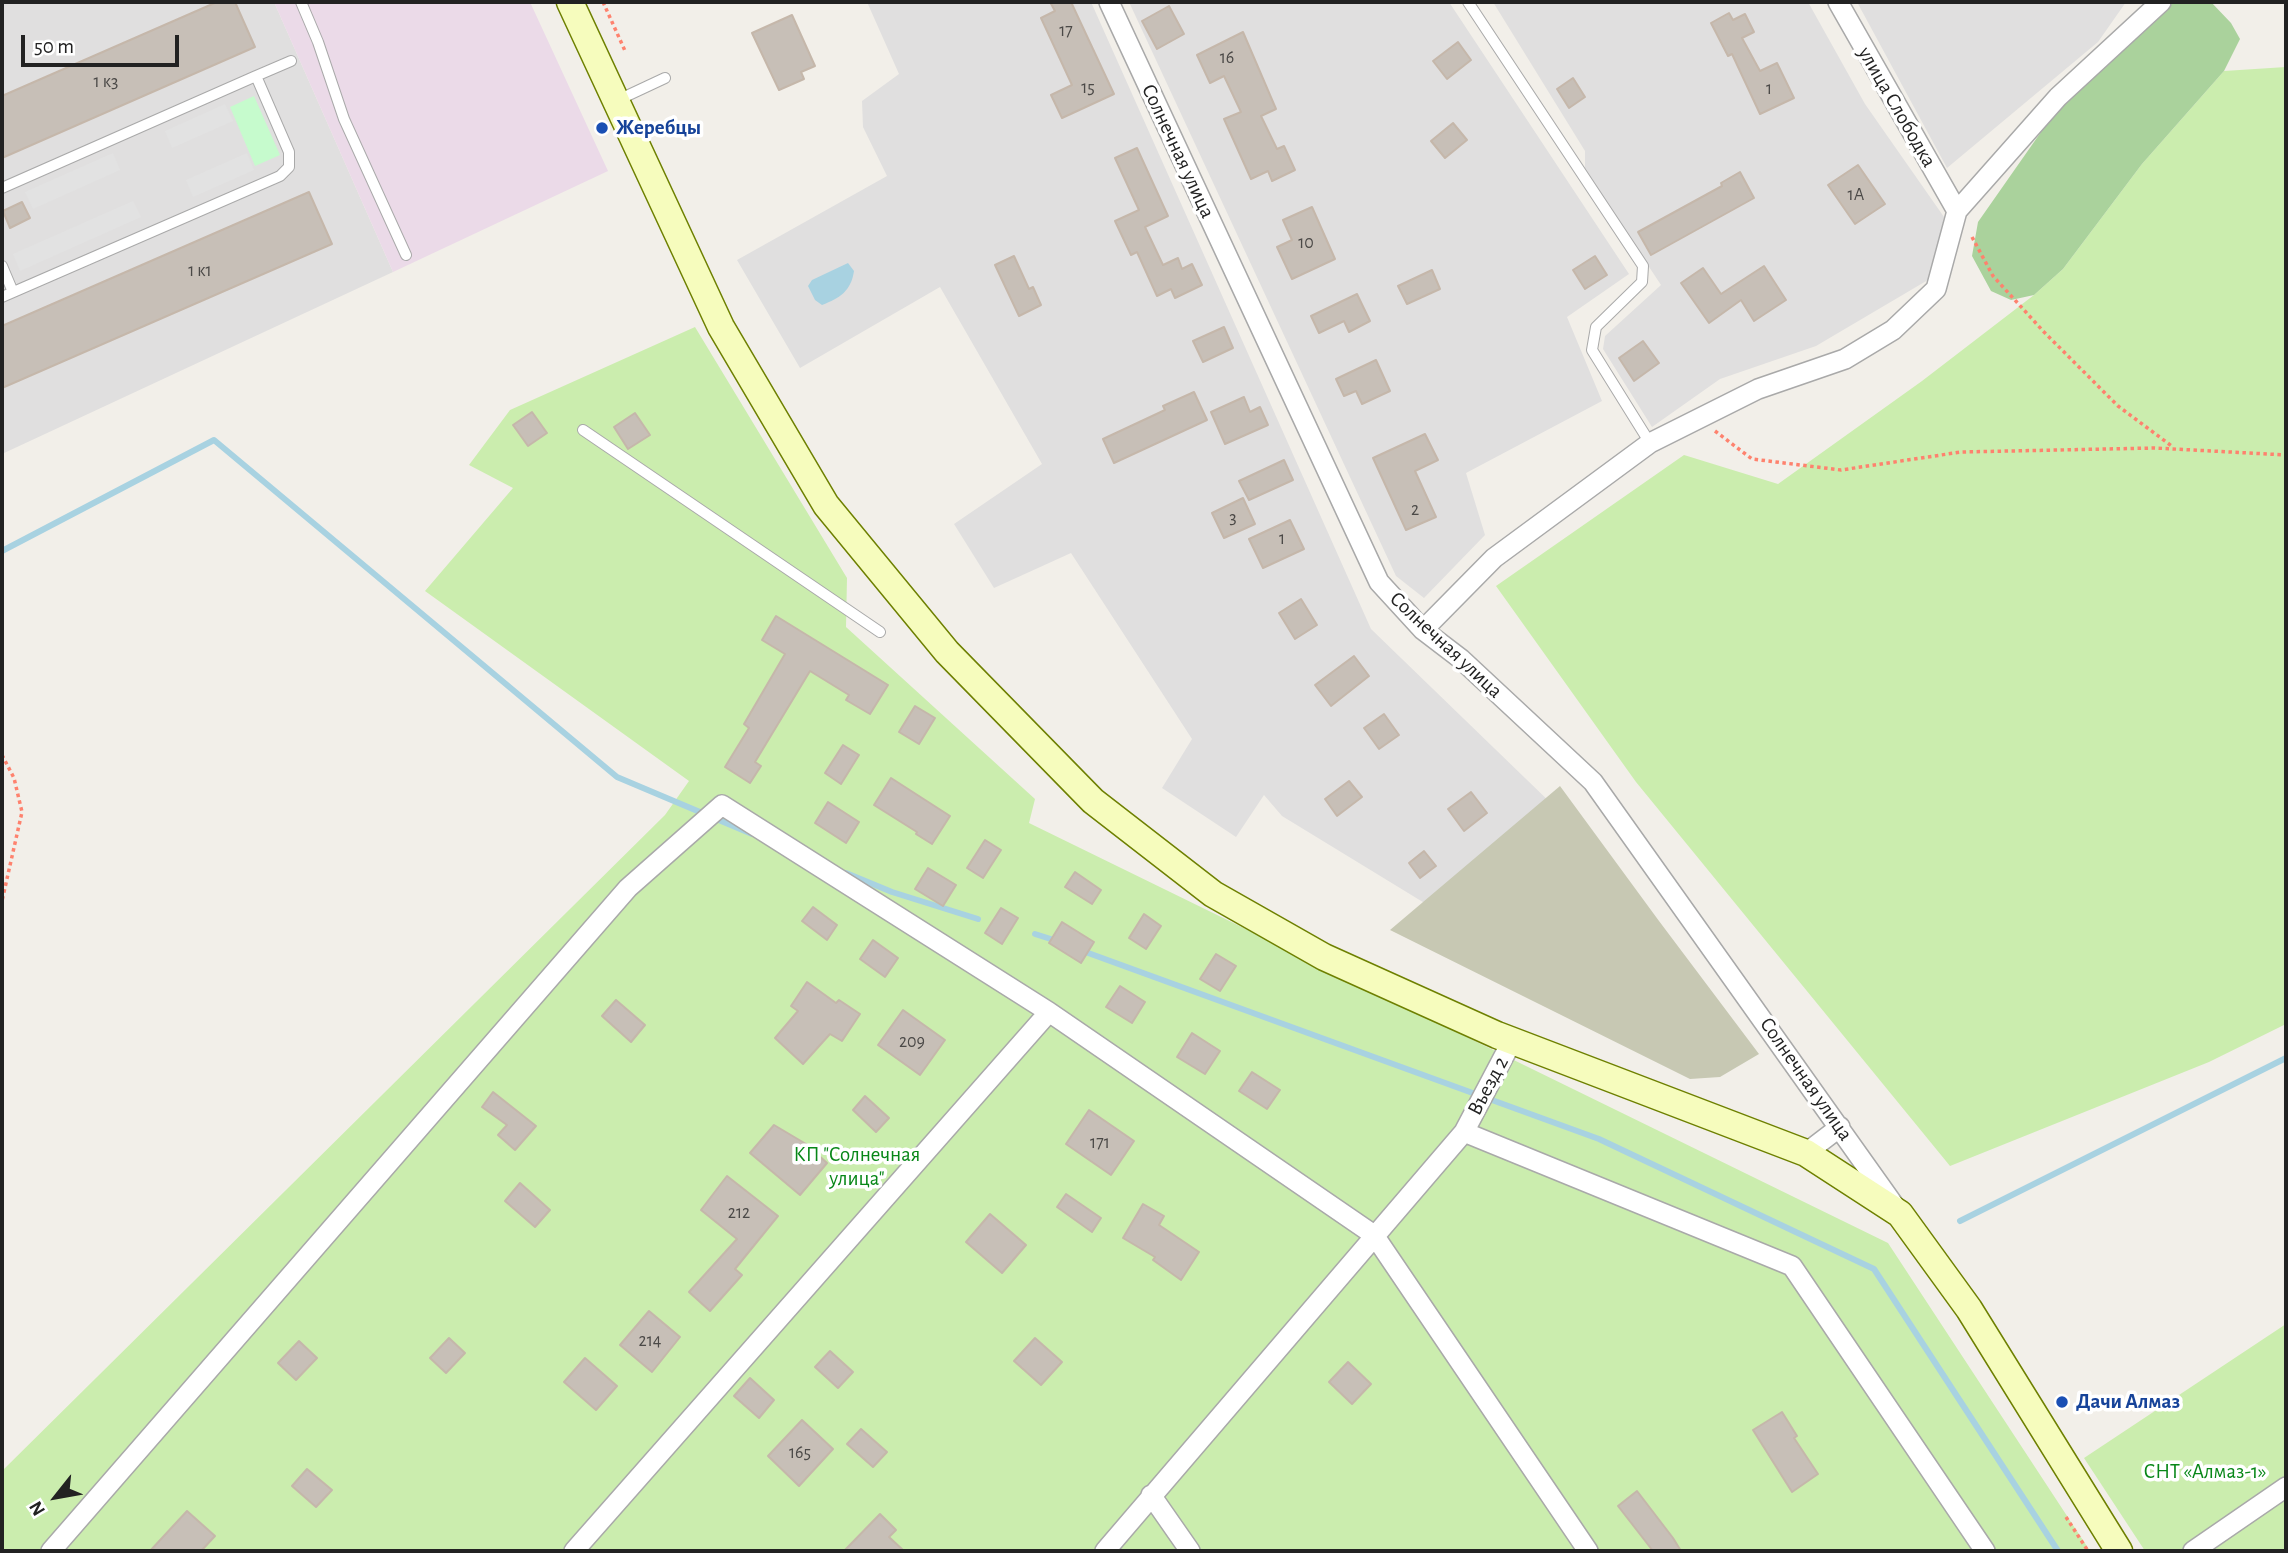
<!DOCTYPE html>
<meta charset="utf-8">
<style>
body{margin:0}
#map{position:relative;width:2288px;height:1553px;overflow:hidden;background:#f2efe9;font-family:"Alegreya Sans",sans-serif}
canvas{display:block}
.frame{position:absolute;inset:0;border:4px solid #222;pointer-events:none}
.north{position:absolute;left:21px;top:1462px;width:70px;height:70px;-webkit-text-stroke:5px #fff;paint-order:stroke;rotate:239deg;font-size:19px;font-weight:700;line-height:28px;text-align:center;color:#222}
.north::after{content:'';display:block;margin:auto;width:24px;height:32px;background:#222;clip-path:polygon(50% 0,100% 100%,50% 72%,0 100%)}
.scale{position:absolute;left:21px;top:35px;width:158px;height:32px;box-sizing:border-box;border:4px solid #222;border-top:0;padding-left:9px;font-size:21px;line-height:24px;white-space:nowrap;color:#222;-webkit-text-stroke:5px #fff;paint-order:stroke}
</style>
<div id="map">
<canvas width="2288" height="1553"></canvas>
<div class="frame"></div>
<div class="north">N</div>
<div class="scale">50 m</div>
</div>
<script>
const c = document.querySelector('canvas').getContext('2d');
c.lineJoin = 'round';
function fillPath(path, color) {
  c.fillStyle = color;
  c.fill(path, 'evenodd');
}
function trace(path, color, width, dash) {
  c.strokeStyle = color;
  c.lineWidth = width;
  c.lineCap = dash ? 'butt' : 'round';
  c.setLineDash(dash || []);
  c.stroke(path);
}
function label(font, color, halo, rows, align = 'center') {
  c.font = font + ' "Alegreya Sans",sans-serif';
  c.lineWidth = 7;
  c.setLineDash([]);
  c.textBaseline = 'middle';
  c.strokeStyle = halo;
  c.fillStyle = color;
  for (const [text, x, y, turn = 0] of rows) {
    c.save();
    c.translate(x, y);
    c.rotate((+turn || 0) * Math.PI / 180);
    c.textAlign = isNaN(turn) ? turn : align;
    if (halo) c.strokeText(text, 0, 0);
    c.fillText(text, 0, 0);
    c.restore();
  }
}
const residential = new Path2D(`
 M2,2H274L393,272L2,454Z
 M867,2H1091L1371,629L1556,808L1526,965L1282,816L1264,795L1236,837L1162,788L1192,739L1071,553L994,588L954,524L1042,464L940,287L800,368L737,260L887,176L863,127L862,101L899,74Z
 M1129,2H1449L1629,274L1567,317L1602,401L1466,473L1485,535L1424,598L1396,576Z
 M1493,2H1808L1865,104L1944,217L1933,277L1816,346L1720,379L1652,427L1603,349L1605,336L1661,285L1585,170V151Z
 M1857,2H2126L2098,42L1947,168Z`);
const industrial = new Path2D(`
 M274,2H530L608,171L393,272Z`);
const construction = new Path2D(`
 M1560,786L1659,921L1759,1054L1720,1077L1690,1079L1390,930Z`);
const grass = new Path2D(`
 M2286,67V1024L2209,1062L1950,1166L1636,782L1496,586L1684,455L1778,484L1922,381L2034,295L2063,269L2142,164L2224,71Z
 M695,327L847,578L846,627L1035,799L1029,823L1888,1243L2090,1551H2V1471L665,815L689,781L425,591L513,488L469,465L510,410Z
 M2286,1324V1551H2145L2084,1458Z`);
const forest = new Path2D(`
 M2174,2H2211L2231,23L2240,39L2224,71L2142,164L2063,269L2034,295L2011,300L1991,291L1972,256L1978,222L2062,102Z`);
const park = new Path2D(`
 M254,96L280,155L255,166L230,107Z`);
const parking = new Path2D(`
 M225,104L233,121L172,148L165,131Z
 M113,153L120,170L33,209L25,192Z
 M247,153L254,170L193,197L186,180Z
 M133,201L141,217L20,271L13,254Z`);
const water = new Path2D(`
 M848,263L854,271C851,291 840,298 822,305L815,300L808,286L812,280Z`);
const stream = new Path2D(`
 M2,551L214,440L617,777L752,834
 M846,873L892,892L978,919
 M1035,934L1057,941
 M1080,950L1599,1139L1874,1269L2058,1551
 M1960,1221L2286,1058`);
const building = new Path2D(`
 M217,2H235L255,47L2,158V96Z
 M1050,2H1071L1114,94L1062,118L1051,95L1072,85L1041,18L1055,11Z
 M1169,6L1184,34L1157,49L1142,21Z
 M1729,13L1733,20L1745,14L1754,32L1742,38L1760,71L1777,63L1794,98L1760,114L1732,54L1728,56L1711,23Z
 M792,15L815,66L801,72L804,79L779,90L752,33Z
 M1243,32L1276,109L1261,116L1277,149L1284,146L1295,170L1272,181L1268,171L1251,179L1224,119L1241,112L1224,76L1210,83L1197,55Z
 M1458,42L1471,60L1447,79L1433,61Z
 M1573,78L1585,97L1569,108L1557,89Z
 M1453,123L1467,140L1445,158L1431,141Z
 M1137,148L1168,216L1145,227L1163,265L1178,258L1182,269L1192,264L1202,285L1175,298L1171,289L1157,296L1137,252L1131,255L1115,221L1139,210L1115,158Z
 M1858,165L1885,204L1855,224L1828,185Z
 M1740,172L1754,198L1651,255L1638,232L1722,186L1721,183Z
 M309,192L332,244L2,388V326Z
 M22,202L30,218L10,228L3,211Z
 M1312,207L1335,259L1292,279L1277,247L1292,240L1283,220Z
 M1014,256L1029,289L1033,287L1041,305L1019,316L995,265Z
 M1595,256L1607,275L1585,289L1573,270Z
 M1764,266L1786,300L1754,321L1741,300L1709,323L1681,283L1703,268L1721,294Z
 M1432,270L1440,289L1407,304L1398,286Z
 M1357,294L1370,321L1349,332L1344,321L1319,333L1311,316Z
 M1224,327L1233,348L1203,362L1193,341Z
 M1643,341L1659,363L1634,381L1619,358Z
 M1376,360L1390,391L1362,404L1356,391L1344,396L1336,379Z
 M1194,392L1207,420L1114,463L1103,439L1165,410L1163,406Z
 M1244,397L1250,412L1260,407L1268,425L1225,444L1211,412Z
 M532,412L547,433L528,446L513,425Z
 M635,413L650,435L628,449L614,427Z
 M1425,434L1438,460L1415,471L1436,517L1406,530L1373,458Z
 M1284,460L1293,480L1249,500L1239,481Z
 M1243,498L1255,524L1224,538L1212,513Z
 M1290,520L1304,549L1263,568L1249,539Z
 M1301,599L1317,625L1295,639L1279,613Z
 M776,616L888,685L870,714L846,700L849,695L810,671L755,762L761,766L750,783L725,767L749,728L744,724L785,654L762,640Z
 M1354,656L1369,676L1331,706L1315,685Z
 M915,706L935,718L919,744L899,732Z
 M1384,714L1399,735L1379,749L1364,728Z
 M843,745L859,755L841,784L825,773Z
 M891,778L950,816L932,844L916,834L917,832L874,805Z
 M1349,781L1362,797L1337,816L1325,799Z
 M1471,792L1487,813L1464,831L1448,809Z
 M828,802L859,822L846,843L815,823Z
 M985,840L1001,850L983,878L967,868Z
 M1424,851L1436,866L1420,878L1409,863Z
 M928,868L956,885L943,906L915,889Z
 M1075,872L1101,890L1092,904L1065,887Z
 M813,907L837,925L827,940L802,921Z
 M1001,908L1018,918L1002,944L985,933Z
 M1144,914L1161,926L1146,949L1129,938Z
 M1062,922L1094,942L1081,963L1049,943Z
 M873,940L898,958L885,977L860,959Z
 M1216,954L1236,966L1220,991L1200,979Z
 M807,982L836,1003L839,1000L860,1014L842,1041L830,1034L803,1064L775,1038L798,1011L791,1006Z
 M1120,986L1145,1002L1132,1023L1106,1007Z
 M616,1000L645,1025L631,1042L602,1016Z
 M903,1010L945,1040L920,1075L878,1045Z
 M1192,1033L1220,1051L1205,1074L1177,1057Z
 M1252,1072L1280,1090L1267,1109L1239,1091Z
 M493,1092L536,1126L515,1150L498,1135L507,1125L482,1107Z
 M865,1096L889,1118L876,1132L853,1110Z
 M1089,1110L1134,1141L1111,1175L1066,1144Z
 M774,1125L806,1144L827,1163L800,1195L750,1153Z
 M727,1176L778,1216L735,1269L742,1275L710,1311L689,1292L737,1239L701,1210Z
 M520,1183L550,1210L535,1227L505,1201Z
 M1066,1194L1101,1218L1092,1232L1057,1207Z
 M1143,1204L1164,1216L1159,1225L1199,1252L1181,1280L1153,1260L1155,1257L1123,1238Z
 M990,1214L1026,1245L1002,1273L966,1242Z
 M649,1311L680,1337L652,1372L620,1345Z
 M449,1338L465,1353L446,1373L430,1358Z
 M1035,1338L1062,1362L1041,1385L1014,1361Z
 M299,1341L317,1358L296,1380L278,1363Z
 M830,1351L853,1372L838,1388L815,1367Z
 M585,1358L617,1386L596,1410L564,1382Z
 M1348,1362L1371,1384L1352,1404L1329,1382Z
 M750,1378L774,1400L759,1418L734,1396Z
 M1782,1412L1797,1436L1794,1438L1818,1474L1792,1492L1753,1430Z
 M802,1420L833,1449L799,1486L768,1456Z
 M861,1429L887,1452L873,1467L847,1444Z
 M307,1469L332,1490L316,1507L292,1486Z
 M1637,1491L1673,1538L1681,1551H1653L1618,1506Z
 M187,1511L215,1536L201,1551H150Z
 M880,1514L896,1530L889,1537L904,1551H844Z`);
const path = new Path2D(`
 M603,2L626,53
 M1972,237L1993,276L2044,332L2118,406L2173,447
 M1715,431L1752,459L1841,470L1961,452L2155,448L2286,455
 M2,755L14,778L22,812L2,901
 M2066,1517L2088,1551`);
const lane = new Path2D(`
 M301,2L318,42L344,119L406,255
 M1468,2L1643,266L1642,282L1596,327L1592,350L1650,443
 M618,100L665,78
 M2,188L256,76
 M2,266L13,292
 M2,297L280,176L289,167V152L256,76L291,61
 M583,430L880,632`);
const street = new Path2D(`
 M1109,2L1379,582L1423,630L1461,659L1593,782L1896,1208
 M1838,2L1957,211
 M1423,630L1494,558L1650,443L1758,389L1845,359L1893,330L1936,289L1957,211L2058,97L2161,2
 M1464,1132L1792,1266L1985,1551
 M1806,1153L1840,1127
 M1151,1495L1190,1551
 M51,1551L628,888L722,805L1049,1012
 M574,1551L1049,1012L1374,1235L1588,1551
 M1105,1551L1464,1132L1512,1041
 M2193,1551L2286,1487`);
const secondary = new Path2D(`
 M570,2L721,327L826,505L947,652L1093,801L1213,894L1324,957L1497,1035L1806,1153L1900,1214L1969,1309L2119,1551`);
const markers = [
 [602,128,7,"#1a4fb4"],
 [2062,1402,7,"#1a4fb4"]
];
const numberNames = [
 ["17",1066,31],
 ["16",1227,58],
 ["1 к3",106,82],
 ["15",1088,88],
 ["1",1769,89],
 ["1А",1856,195],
 ["10",1306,243],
 ["1 к1",200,271],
 ["2",1415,510],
 ["3",1233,518],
 ["1",1282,539],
 ["209",912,1042],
 ["171",1100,1143],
 ["212",739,1213],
 ["214",650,1341],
 ["165",800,1453]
];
const streetNames = [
 ["улица Слободка",1897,107,60],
 ["Солнечная улица",1178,151,65],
 ["Солнечная улица",1446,645,43],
 ["Солнечная улица",1806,1079,55],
 ["Въезд 2",1488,1086,-62]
];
const transitNames = [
 ["Жеребцы",616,128],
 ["Дачи Алмаз",2076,1402]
];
const parkNames = [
 ["КП \"Солнечная",857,1155],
 ["улица\"",857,1179],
 ["СНТ «Алмаз-1»",2205,1472]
];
fillPath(residential, '#e0dfdf');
fillPath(industrial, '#ebdae8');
fillPath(construction, '#c7c8b3');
fillPath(grass, '#cbedae');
fillPath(forest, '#aad29c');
fillPath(park, '#c6fbcd');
fillPath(parking, '#e2e2e2');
fillPath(water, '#a8d2e1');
trace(stream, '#a8d2e1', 6);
fillPath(building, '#c7bfb7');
trace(building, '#c5b7aa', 2);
trace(lane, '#a9a9a9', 12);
trace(street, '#a9a9a9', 22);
trace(secondary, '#6e8001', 29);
trace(path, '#fe826e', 3.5, [3.5, 3.5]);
trace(lane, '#fff', 10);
trace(street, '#fff', 19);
trace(secondary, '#f6fcbd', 26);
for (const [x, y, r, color] of markers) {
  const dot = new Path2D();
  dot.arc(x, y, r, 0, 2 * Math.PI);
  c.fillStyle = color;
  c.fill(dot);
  trace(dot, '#fff', 2.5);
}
label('18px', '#4b4947', null, numberNames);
label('21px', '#222', '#fff', streetNames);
label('bold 21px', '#164399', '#fff', transitNames, 'left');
label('21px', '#088718', '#fff', parkNames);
</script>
